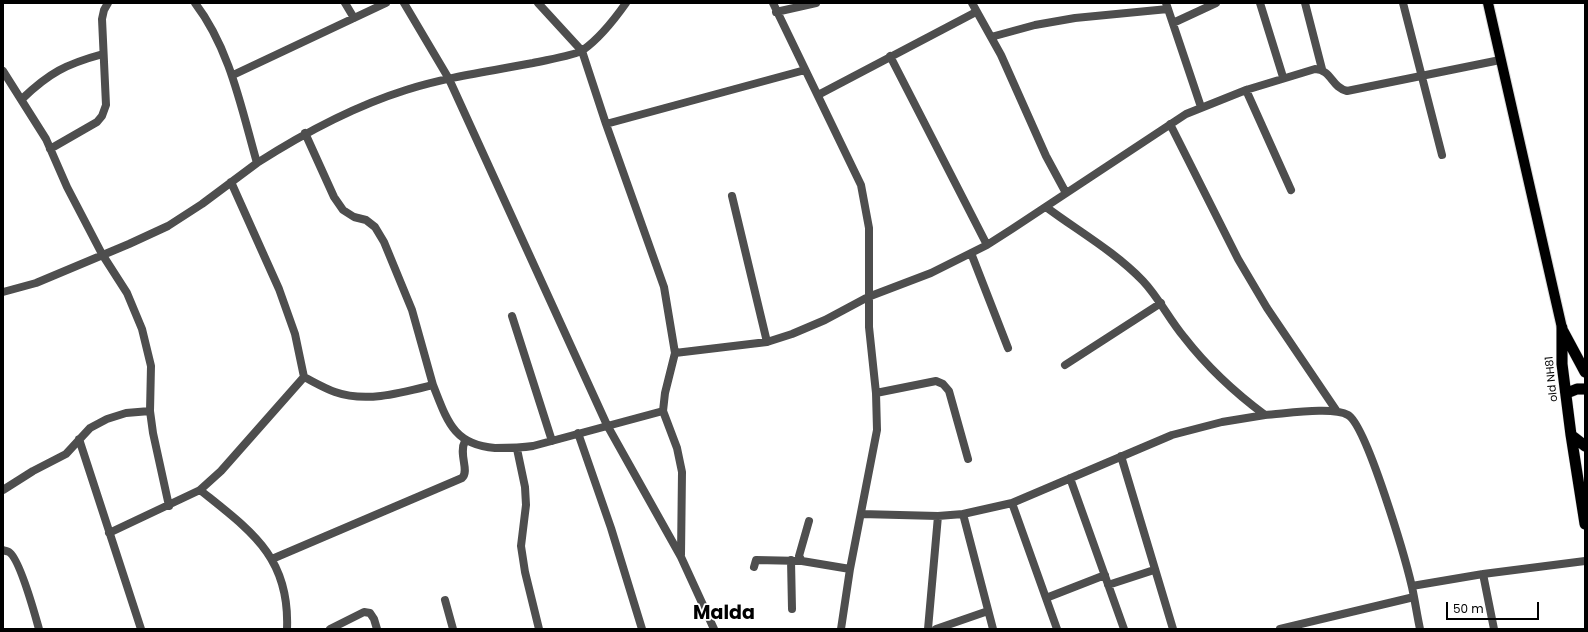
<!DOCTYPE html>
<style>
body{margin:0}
#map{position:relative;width:1588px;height:632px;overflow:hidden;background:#fff;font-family:Poppins,sans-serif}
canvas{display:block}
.frame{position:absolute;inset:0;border:4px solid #000;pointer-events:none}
.scale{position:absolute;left:1446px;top:602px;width:93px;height:18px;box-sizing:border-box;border:2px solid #000;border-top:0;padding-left:5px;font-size:12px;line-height:14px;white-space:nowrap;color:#000;-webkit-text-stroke:3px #fff;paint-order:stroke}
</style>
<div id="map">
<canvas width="1588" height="632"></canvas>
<div class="frame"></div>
<div class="scale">50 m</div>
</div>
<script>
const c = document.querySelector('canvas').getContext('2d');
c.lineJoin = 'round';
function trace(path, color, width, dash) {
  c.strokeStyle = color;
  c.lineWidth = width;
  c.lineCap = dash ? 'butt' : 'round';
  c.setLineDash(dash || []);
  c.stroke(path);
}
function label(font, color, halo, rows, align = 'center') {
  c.font = font + ' Poppins,sans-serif';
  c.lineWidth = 3.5;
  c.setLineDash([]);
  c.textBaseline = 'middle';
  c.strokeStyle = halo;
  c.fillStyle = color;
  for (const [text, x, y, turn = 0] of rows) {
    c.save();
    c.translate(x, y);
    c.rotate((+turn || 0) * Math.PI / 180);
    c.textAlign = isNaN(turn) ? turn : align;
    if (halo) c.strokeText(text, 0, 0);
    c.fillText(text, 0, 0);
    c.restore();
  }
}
const minor = new Path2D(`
 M345,3L354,18
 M404,3L449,79L607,425L681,557L714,629
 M773,3L861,185L869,228V327L876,393L877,430L850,569L841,629
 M972,3L1001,55L1046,156L1066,193
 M1166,3L1201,107
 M1260,3L1283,77
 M1305,3L1322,69
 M1403,3L1442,155
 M776,12L816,3
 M1173,23L1216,3
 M991,37L1035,25L1075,18L1168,9
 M890,56L987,245
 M3,71L46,139L67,187L102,254L127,293L142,329L151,366L150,411L153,433L169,506
 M233,75L386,3
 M1246,90L1291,190
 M818,95L976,12
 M22,99C49,73 66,64 103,54
 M606,124L805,70
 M1170,124L1238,259L1267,308L1336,410
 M305,133L334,197L343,210L354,217L366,220L375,227L384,242L412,310L433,385
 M50,149L97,122L102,116L106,105L102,19L104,10L108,3
 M257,163C304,133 352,107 406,90C447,77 491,71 533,63C545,60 574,56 583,50C600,38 614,20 626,3
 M231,182L279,289L295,334L304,377L221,471L200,490C251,531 290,557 287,629
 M732,196L767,342
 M1046,207C1078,231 1114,251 1143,281C1159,298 1169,319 1184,337C1208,368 1234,392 1265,415C1284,414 1333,406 1348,415C1367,426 1406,561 1412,587C1415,601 1417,615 1420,629
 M971,253L1008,348
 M3,292L36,283L129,244L168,226L202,204L257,163C241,107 230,49 195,3
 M512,316L552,441
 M675,353L767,342L792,334L825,320L868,297L931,273L987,245L1012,229L1186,114L1246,90L1315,69C1332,70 1331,87 1347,91L1500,60
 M1065,365L1161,303
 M304,377C314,382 324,388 335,392C366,403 401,393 433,385C447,420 453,445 495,448C508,448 520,448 533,446L663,411L665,393L675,353L664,287L606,124L582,51L538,3
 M876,393L936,381L943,384L949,391L968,459
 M663,411L677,448L682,472L681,555
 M578,433L611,528L642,629
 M79,439L141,629
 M517,449L525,487L526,505L521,546L525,572L539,629
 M1121,456L1173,629
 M1070,478L1124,629
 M3,490L33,471L66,454L90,428L107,419L126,413L150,411
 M1012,503L1057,629
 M861,514L938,516L963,514L993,629
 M963,514L1012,503L1172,435L1222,422L1265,415
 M809,521L799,556L802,561L850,569
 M109,533L200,490
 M3,550C5,551 7,551 9,552C20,559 35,615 39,629
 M272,559L462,478C470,471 458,454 465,441
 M791,560L792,609
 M754,567L756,560L802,561
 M1483,574L1494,629
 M1108,585L1154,570
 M1412,586L1483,574L1585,561
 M1046,598L1105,575
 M445,600L453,629
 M330,629L364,612L370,613L374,619L377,629
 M928,629L938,516
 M936,629L988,611
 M1280,629L1414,597`);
const primary = new Path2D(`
 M1488,3L1562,328`);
const trunk = new Path2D(`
 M1562,328V364L1571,435L1585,446
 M1563,331L1585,372
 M1567,393L1577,389H1585
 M1571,435L1585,524`);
const streetNames = [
 ["old NH81",1552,379,-96]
];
const townNames = [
 ["Malda",724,614]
];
trace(primary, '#dbdbdb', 12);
trace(trunk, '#dbdbdb', 12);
trace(minor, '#4e4e4e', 8);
trace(primary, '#000', 10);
trace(trunk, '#000', 11);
label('11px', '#000', '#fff', streetNames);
label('bold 19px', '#000', '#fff', townNames);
</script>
